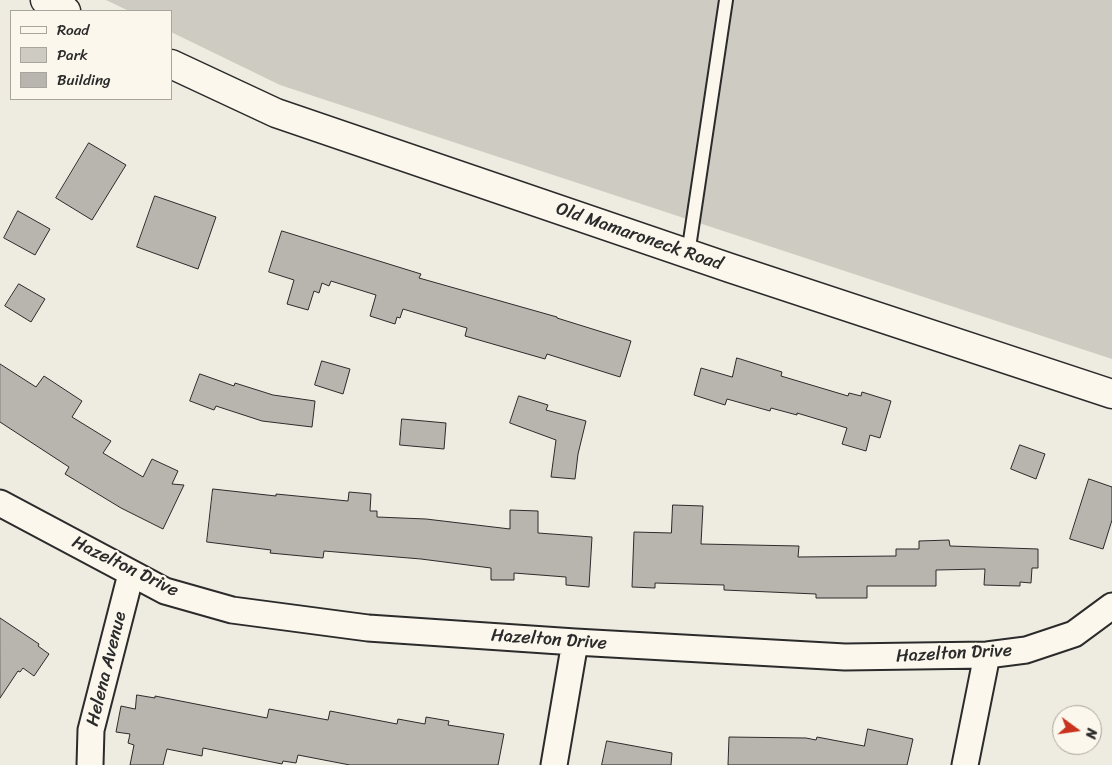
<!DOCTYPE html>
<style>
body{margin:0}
#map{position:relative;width:1112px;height:765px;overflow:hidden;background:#eeebe0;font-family:Sriracha,sans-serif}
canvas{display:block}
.legend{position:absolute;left:10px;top:10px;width:162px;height:90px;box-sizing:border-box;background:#fbf7ec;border:1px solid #a8a59f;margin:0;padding:6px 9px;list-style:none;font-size:15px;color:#2b2b2b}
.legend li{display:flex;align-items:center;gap:10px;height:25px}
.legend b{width:25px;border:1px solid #a8a59f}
.north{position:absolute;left:1052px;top:705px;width:50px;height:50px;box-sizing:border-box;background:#fbf7ec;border:1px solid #a8a59f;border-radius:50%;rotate:104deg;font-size:14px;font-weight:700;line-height:20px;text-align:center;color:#2b2b2b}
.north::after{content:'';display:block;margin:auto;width:18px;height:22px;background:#c8321e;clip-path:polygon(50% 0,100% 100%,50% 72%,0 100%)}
</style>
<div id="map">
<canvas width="1112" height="765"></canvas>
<ul class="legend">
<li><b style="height:6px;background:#fbf7ec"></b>Road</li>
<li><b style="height:14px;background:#cecbc2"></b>Park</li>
<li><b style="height:14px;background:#b8b5ae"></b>Building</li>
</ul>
<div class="north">N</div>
</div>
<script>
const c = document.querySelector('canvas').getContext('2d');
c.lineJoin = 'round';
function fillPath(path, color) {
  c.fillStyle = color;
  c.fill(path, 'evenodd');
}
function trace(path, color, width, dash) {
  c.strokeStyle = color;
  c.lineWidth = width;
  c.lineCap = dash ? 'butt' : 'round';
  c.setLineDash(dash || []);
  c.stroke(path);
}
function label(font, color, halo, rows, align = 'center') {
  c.font = font + ' Sriracha,sans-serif';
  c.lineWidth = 4.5;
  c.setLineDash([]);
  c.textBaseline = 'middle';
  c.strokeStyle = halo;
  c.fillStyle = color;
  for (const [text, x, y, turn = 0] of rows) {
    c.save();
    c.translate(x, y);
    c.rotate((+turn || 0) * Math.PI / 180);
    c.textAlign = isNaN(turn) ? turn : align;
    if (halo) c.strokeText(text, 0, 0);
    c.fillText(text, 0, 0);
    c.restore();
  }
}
const green = new Path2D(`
 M106,0H1112V359L280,85L171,32V11H129Z`);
const building = new Path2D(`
 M89,143L126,165L92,220L56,198Z
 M155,196L216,217L198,269L137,247Z
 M18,211L50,229L35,255L4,238Z
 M282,231L421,274L419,278L557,317V318L631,341L620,377L547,354L545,359L465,336L467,328L403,309L400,318L397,317L395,324L370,316L376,295L331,281L329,286L322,283L319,293L314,291L308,310L287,304L294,280L269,272Z
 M19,284L45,299L31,322L5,306Z
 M737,358L782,372L781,376L848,396L849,393L861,396L862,392L891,401L880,438L870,435L866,451L842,444L847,428L797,413V415L771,408L770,411L727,399L725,405L694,395L701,368L732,377Z
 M322,361L350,369L343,394L315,385Z
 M0,364L36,387L44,376L82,401L72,417L111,441L103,453L143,477L152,459L178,471L172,484L184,485L163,529L121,508L65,474L69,467L0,422Z
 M200,374L234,386L235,383L273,395L315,401L312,427L262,421L216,406L214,410L190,401Z
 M519,396L548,405L546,410L586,421L578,454L575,479L551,477L556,440L510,423Z
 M402,419L446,423L444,449L400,445Z
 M1020,445L1045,454L1036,479L1011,469Z
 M1089,479L1112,487V520L1103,549L1070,539Z
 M213,489L276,496V494L348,501L349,492L371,494L370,511H377V517L426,519L510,529V510L538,511V533L592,537L589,587L566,585V577L514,573V580H491V568L421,559L324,551L323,558L270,553L271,550L207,542Z
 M673,505L703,506L701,544L799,546L798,557L896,556V549H919V541L949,540L950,546L1038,549V568H1032L1031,583L1020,582V586L984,585L985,569L936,570V586H867V598H816V594L724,590V585L655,583V588L632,587L634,532L671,533Z
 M0,618L39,644L38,646L49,654L34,676L23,668L20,672L18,671L0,698Z
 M137,695L155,698V696L267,718L269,709L328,720L330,711L397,724L398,719L425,724L426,717L449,721L448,725L504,734L498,765H350L298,755L296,763L283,761L282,764L203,748L202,756L167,749L163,765H130L134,745L128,743L130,734L116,732L121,706L135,709Z
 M868,729L913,739L907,765H728L729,737L806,738L816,740L817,737L864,746Z
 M607,741L672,753L671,765H602Z`);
const service = new Path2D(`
 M688,254L726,0`);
const minor = new Path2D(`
 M0,503L165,591L232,610L368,628L575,642L845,657L987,655L1026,650L1074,634L1112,606
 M90,765L91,730L131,574
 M554,765L575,642
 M965,765L987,655`);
const secondary = new Path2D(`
 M45,0L66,11
 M171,64L276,113L730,268L1112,394`);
const streetNames = [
 ["Old Mamaroneck Road",639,237,19],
 ["Hazelton Drive",125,567,26],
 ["Hazelton Drive",549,640,4],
 ["Hazelton Drive",954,654,-3],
 ["Helena Avenue",107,669,-76]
];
fillPath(green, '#cecbc2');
fillPath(building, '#b8b5ae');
trace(building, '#2b2b2b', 1);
trace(service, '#2b2b2b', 16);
trace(minor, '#2b2b2b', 29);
trace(secondary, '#2b2b2b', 31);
trace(service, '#fbf7ec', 12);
trace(minor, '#fbf7ec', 25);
trace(secondary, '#fbf7ec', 28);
label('18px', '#2b2b2b', '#fbf7ec', streetNames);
</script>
